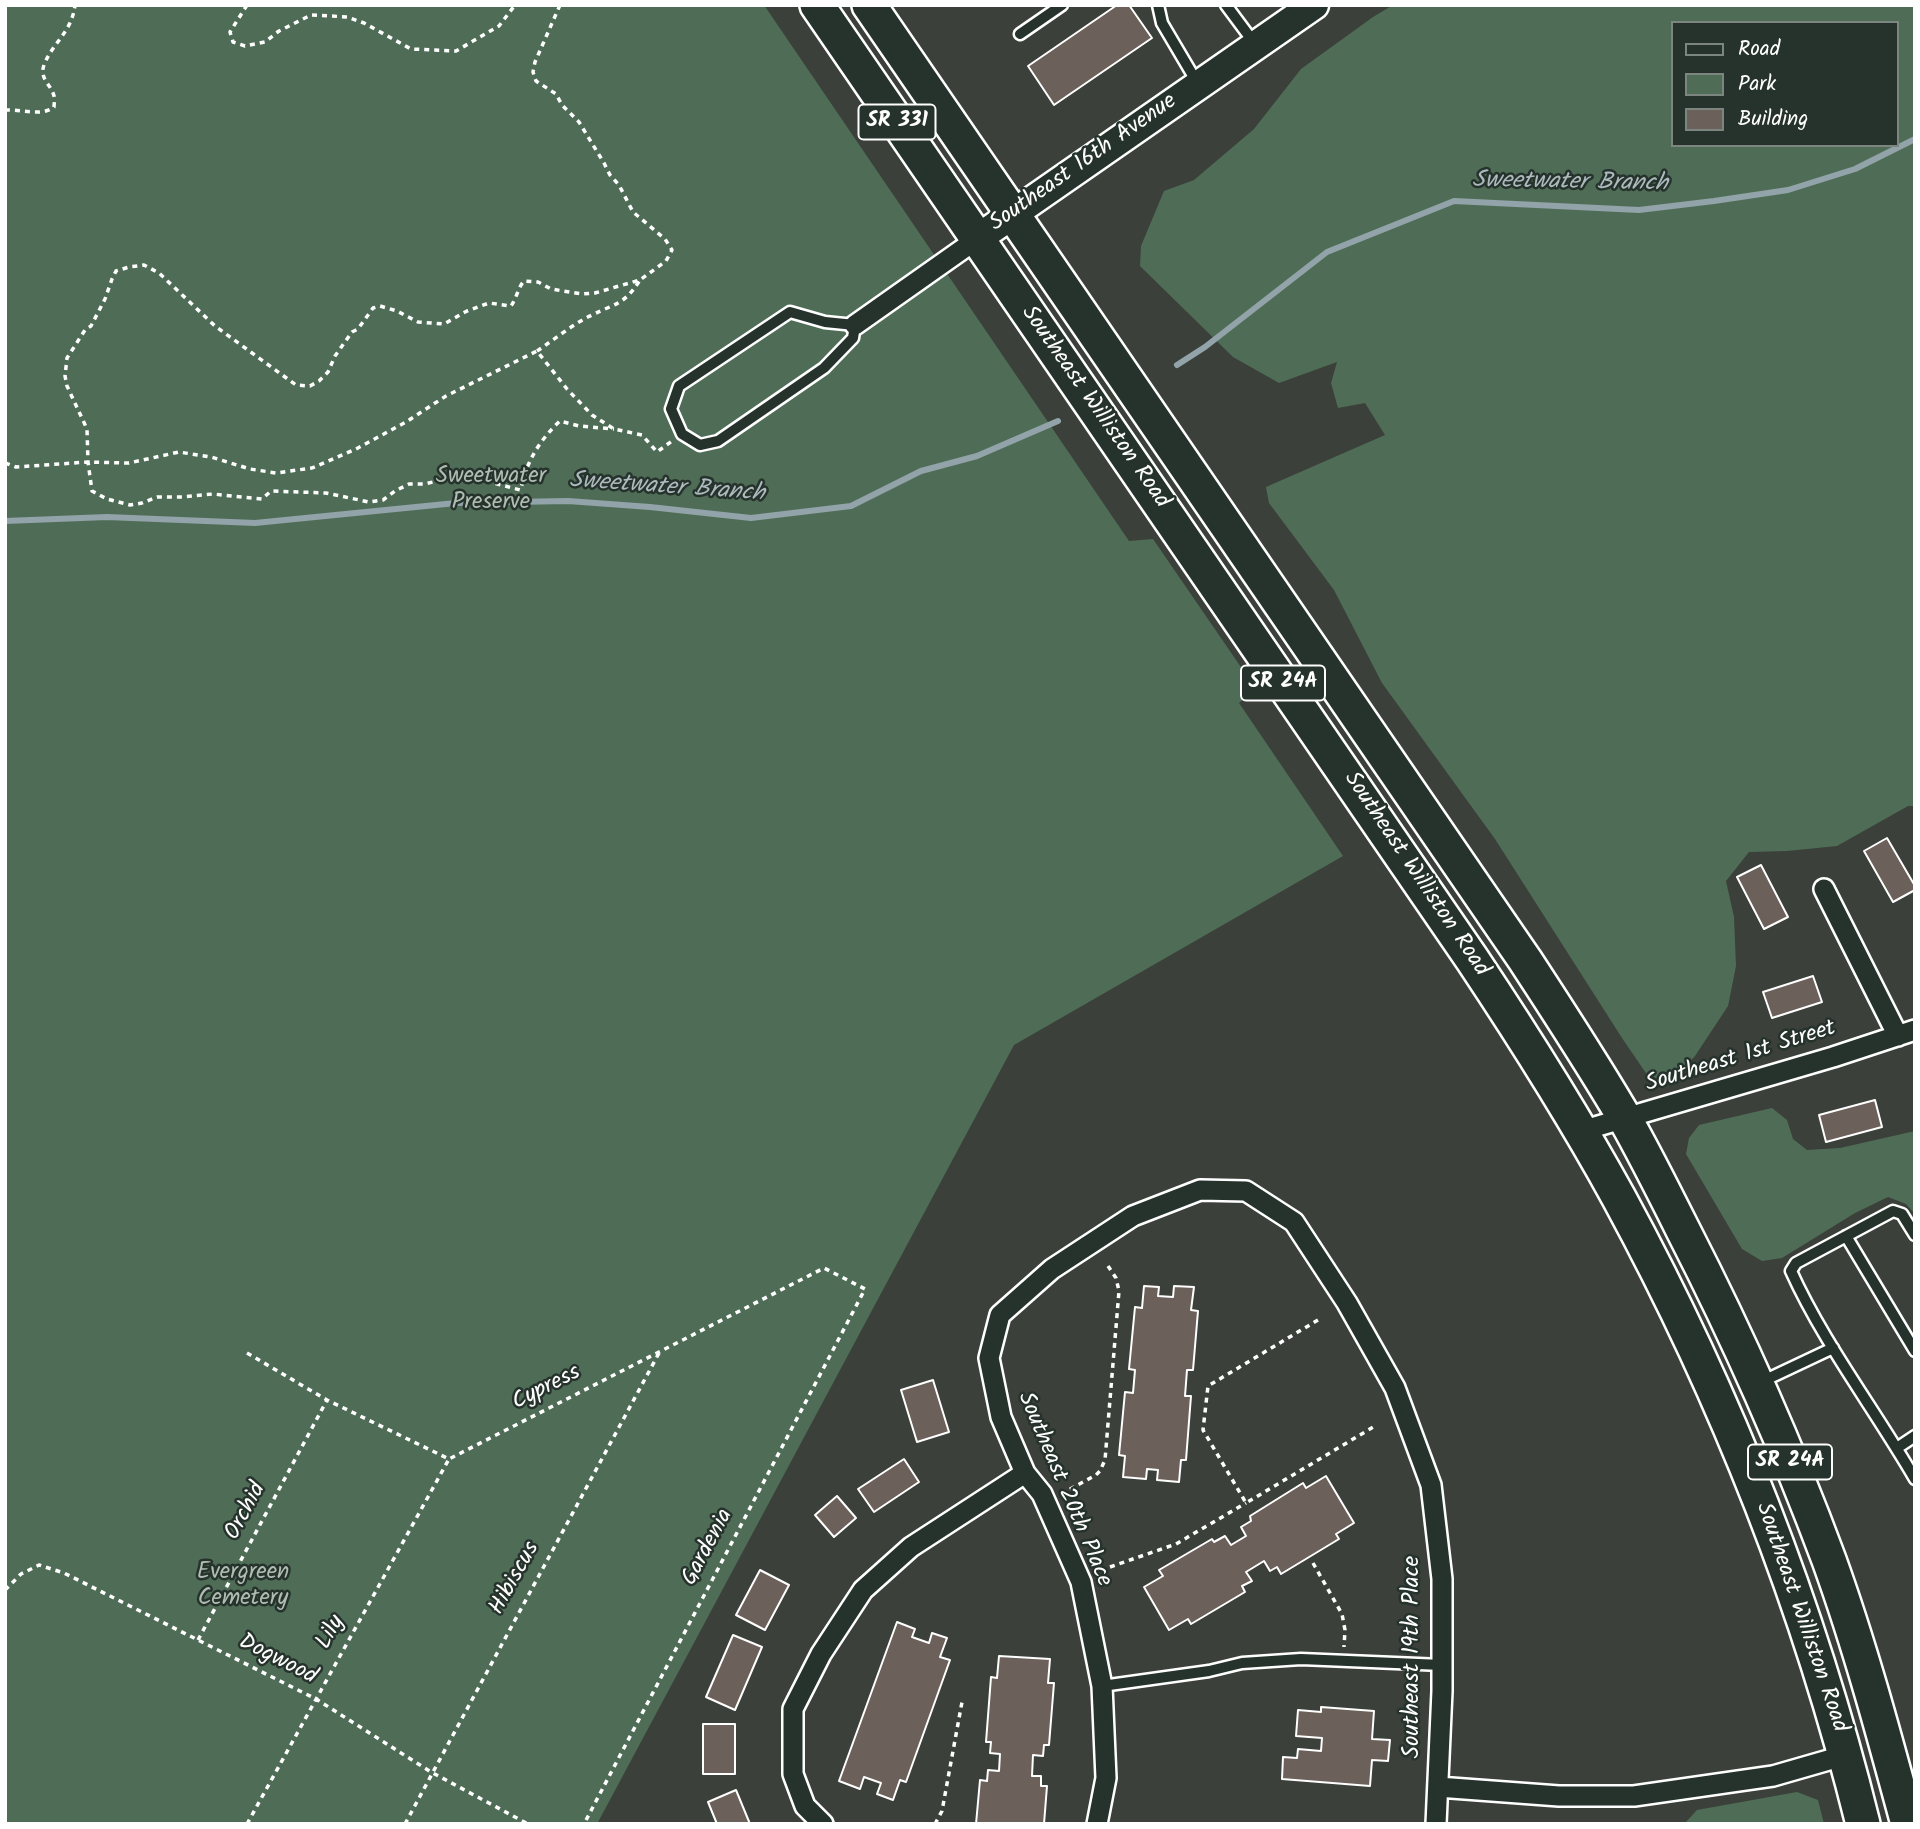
<!DOCTYPE html>
<style>
body{margin:0}
#map{position:relative;width:1920px;height:1829px;overflow:hidden;background:#3b403a;font-family:Kalam,sans-serif}
canvas{display:block}
.frame{position:absolute;inset:0;border:7px solid #fff;pointer-events:none}
.legend{position:absolute;left:1671px;top:21px;width:228px;height:126px;box-sizing:border-box;background:#26332d;border:2px solid #7d8581;margin:0;padding:9px 12px;list-style:none;font-size:21px;color:#fff}
.legend li{display:flex;align-items:center;gap:14px;height:35px}
.legend b{width:35px;border:2px solid #7d8581}
</style>
<div id="map">
<canvas width="1920" height="1829"></canvas>
<div class="frame"></div>
<ul class="legend">
<li><b style="height:9px;background:#26332d"></b>Road</li>
<li><b style="height:19px;background:#4f6d56"></b>Park</li>
<li><b style="height:19px;background:#6c605a"></b>Building</li>
</ul>
</div>
<script>
const c = document.querySelector('canvas').getContext('2d');
c.lineJoin = 'round';
function fillPath(path, color) {
  c.fillStyle = color;
  c.fill(path, 'evenodd');
}
function trace(path, color, width, dash) {
  c.strokeStyle = color;
  c.lineWidth = width;
  c.lineCap = dash ? 'butt' : 'round';
  c.setLineDash(dash || []);
  c.stroke(path);
}
function label(font, color, halo, rows, align = 'center') {
  c.font = font + ' Kalam,sans-serif';
  c.lineWidth = 5;
  c.setLineDash([]);
  c.textBaseline = 'middle';
  c.strokeStyle = halo;
  c.fillStyle = color;
  for (const [text, x, y, turn = 0] of rows) {
    c.save();
    c.translate(x, y);
    c.rotate((+turn || 0) * Math.PI / 180);
    c.textAlign = isNaN(turn) ? turn : align;
    if (halo) c.strokeText(text, 0, 0);
    c.fillText(text, 0, 0);
    c.restore();
  }
}
const green = new Path2D(`
 M5,5H764L1129,541L1153,539L1256,689L1239,703L1343,856L1014,1045L597,1824H5Z
 M1393,5H1915V806H1908L1837,846L1787,851L1749,852L1726,881L1734,917L1736,966L1728,1006L1695,1056L1669,1083L1650,1079L1622,1038L1495,839L1382,683L1334,590L1269,503L1266,487L1385,435L1365,403L1338,408L1331,383L1337,362L1279,383L1233,357L1140,266L1141,246L1164,191L1194,180L1254,129L1301,69L1373,17ZM1673,23H1897V145H1673Z
 M1772,1108L1787,1120L1793,1139L1807,1150L1840,1148L1915,1131V1214L1906,1204L1888,1197L1855,1213L1782,1258L1762,1261L1742,1249L1686,1154L1689,1138L1699,1125Z
 M1797,1792L1818,1800L1824,1824H1684L1697,1810Z`);
const stream = new Path2D(`
 M1177,365L1205,347L1327,252L1454,201L1639,210L1714,201L1788,190L1855,169L1915,139
 M5,521L107,517L255,523L456,503L568,501L650,507L751,518L851,506L921,471L977,456L1058,421`);
const building = new Path2D(`
 M1117,5H1129L1152,38L1054,105L1028,66Z
 M1887,838L1915,886V890L1893,902L1864,851Z
 M1761,865L1788,917L1764,929L1737,877Z
 M1813,976L1822,1002L1772,1018L1763,992Z
 M1875,1100L1882,1127L1826,1142L1819,1115Z
 M1144,1286L1159,1287L1158,1296L1173,1297L1174,1286L1194,1287L1191,1310L1198,1311L1193,1370H1187L1185,1396H1191L1186,1460H1181L1179,1482L1157,1480L1158,1470L1147,1469L1146,1479L1123,1477L1125,1456L1119,1455L1125,1392L1133,1393L1135,1370L1129,1369L1135,1307L1142,1308Z
 M933,1380L949,1432L917,1442L901,1390Z
 M904,1459L919,1482L874,1512L858,1489Z
 M1326,1476L1354,1523L1336,1534L1339,1539L1281,1574L1277,1567L1270,1571L1264,1561L1246,1572L1252,1581L1242,1586L1245,1592L1191,1624L1188,1619L1169,1630L1144,1587L1163,1576L1159,1570L1212,1539L1214,1542L1225,1536L1231,1545L1246,1536L1241,1527L1251,1521L1250,1516L1303,1483L1306,1488Z
 M837,1496L856,1518L834,1537L815,1515Z
 M760,1570L789,1585L765,1630L736,1615Z
 M897,1622L915,1629L912,1637L929,1643L932,1633L947,1638L940,1657L950,1660L906,1782L900,1780L893,1800L877,1794L881,1783L864,1777L860,1789L839,1781Z
 M733,1635L762,1647L735,1710L706,1697Z
 M999,1656L1050,1659L1048,1683H1054L1049,1745H1044L1043,1756L1033,1755L1032,1776H1041V1786H1047L1044,1824H976L980,1780L987,1781L988,1770L999,1771L1000,1754L990,1753L991,1742H986L991,1677L997,1678Z
 M1321,1707L1374,1711L1372,1739L1390,1740L1388,1761L1372,1760L1370,1786L1282,1779L1283,1757L1297,1758L1298,1749L1321,1751L1322,1738L1296,1736L1298,1710L1321,1712Z
 M703,1724H735V1774H703Z
 M736,1790L750,1824H717L708,1802Z`);
const path = new Path2D(`
 M247,5L230,32L233,42L245,46L265,42L279,31L311,15L331,16L347,17L364,23L411,49L456,51L499,26L515,5
 M560,5L535,62L533,72L536,81L556,94L562,105L579,122L604,163L610,175L619,185L633,212L665,239L672,250L666,261L640,280L595,293L582,294L551,289L538,282L524,281C519,286 516,299 511,306L489,303L467,311L444,324L418,322L397,311L380,306L373,308L358,329L352,332L335,356L328,372L319,381L310,386L296,385L215,326L159,273L144,265L129,267L116,271L112,279L105,299L91,326L85,330L67,358L65,376L67,386L87,429L88,462L92,491L107,499L130,505L142,503L157,497H182L213,494L262,499L271,491L326,493L369,502L383,500L395,491L409,484H424L464,475L520,490C523,483 524,475 527,468C534,450 546,434 560,421L579,426L614,429
 M5,110C21,109 41,117 54,107C54,106 55,97 54,96C51,84 39,79 44,65C53,42 72,32 75,5
 M537,351C555,339 573,324 592,315C616,303 624,305 640,280
 M5,463L16,467L88,462L129,463L179,452L211,457L250,469L276,473L312,468L356,449L406,422L446,396L537,351L567,389L592,415L614,429L642,435L657,452L672,441
 M1318,1320L1208,1386L1203,1430L1246,1503L1375,1426
 M247,1353L327,1400L449,1459L824,1268L865,1289L584,1824
 M1061,1494L1096,1475L1100,1471L1105,1460L1119,1291L1116,1278L1108,1266
 M1313,1563L1342,1614L1345,1630L1344,1647
 M1110,1567L1176,1544L1246,1503
 M5,1590L21,1574L39,1565L64,1573L316,1699L431,1772L528,1824
 M198,1640L327,1400
 M247,1824L449,1459
 M405,1824L659,1353
 M935,1824L942,1811L962,1702`);
const service = new Path2D(`
 M1158,5L1162,23L1198,84
 M1226,5L1255,44
 M1020,34L1062,5
 M790,312L825,322L855,325L853,338L824,368L718,441L700,445L682,434L671,409L679,386Z
 M1915,1235L1902,1214L1893,1211L1796,1263L1791,1271C1823,1342 1875,1410 1915,1479
 M1846,1236L1915,1351
 M1761,1382L1833,1348
 M1897,1448L1915,1436
 M1102,1686L1209,1671L1242,1663L1301,1659L1442,1665`);
const minor = new Path2D(`
 M855,325L977,239
 M1824,889L1898,1036
 M1581,1131L1833,1057L1915,1030
 M1438,1787L1559,1796H1634L1773,1776L1846,1755
 M823,1824L805,1806L793,1774V1709L821,1654L863,1590L911,1547L1025,1473
 M1097,1824L1106,1778L1102,1686L1081,1582L1042,1494L1025,1473L1001,1417L989,1358L1000,1315L1052,1269L1133,1216L1200,1190L1246,1191L1294,1222L1347,1303L1395,1388L1431,1485L1442,1579V1691L1436,1824`);
const secondary = new Path2D(`
 M977,239L1314,5`);
const trunk = new Path2D(`
 M817,5L1472,959C1524,1037 1574,1116 1619,1198C1726,1395 1809,1606 1863,1824
 M869,5L1525,960C1559,1012 1593,1064 1624,1117C1645,1154 1664,1192 1683,1230C1738,1337 1787,1447 1829,1560C1860,1646 1884,1735 1908,1824`);
const shields = [
 [897,122,77],
 [1283,683,84],
 [1790,1462,84]
];
const shieldNames = [
 ["SR 331",897,122],
 ["SR 24A",1283,683],
 ["SR 24A",1790,1462]
];
const streetNames = [
 ["Southeast 16th Avenue",1084,164,-35],
 ["Southeast Williston Road",1094,408,55],
 ["Southeast Williston Road",1415,875,56],
 ["Southeast 1st Street",1741,1058,-17],
 ["Cypress",547,1389,-27],
 ["Southeast 20th Place",1063,1490,67],
 ["Orchid",247,1512,-62],
 ["Gardenia",709,1548,-62],
 ["Hibiscus",516,1579,-61],
 ["Southeast Williston Road",1800,1618,71],
 ["Lily",332,1633,-61],
 ["Southeast 19th Place",1414,1657,-90],
 ["Dogwood",277,1661,27]
];
const parkNames = [
 ["Sweetwater",491,478],
 ["Preserve",491,504],
 ["Evergreen",243,1574],
 ["Cemetery",243,1600]
];
const waterNames = [
 ["Sweetwater Branch",1570,184,1],
 ["Sweetwater Branch",667,489,4]
];
fillPath(green, '#4f6d56');
trace(stream, '#92a3a9', 6);
fillPath(building, '#6c605a');
trace(building, '#fff', 2);
trace(service, '#fff', 15);
trace(minor, '#fff', 24);
trace(secondary, '#fff', 33);
trace(trunk, '#fff', 38);
trace(path, '#fff', 3.5, [5, 5]);
trace(service, '#26332d', 10);
trace(minor, '#26332d', 19);
trace(secondary, '#26332d', 28);
trace(trunk, '#26332d', 33);
for (const [x, y, w] of shields) {
  const box = new Path2D();
  box.roundRect(x - w / 2, y - 17.5, w, 35, 5);
  c.fillStyle = '#26332d';
  c.fill(box);
  trace(box, '#fff', 2);
}
label('bold 21px', '#fff', null, shieldNames);
label('23px', '#fff', '#26332d', streetNames);
label('23px', '#b0bdb3', '#26332d', parkNames);
label('italic 24px', '#adbabe', '#26332d', waterNames);
</script>
